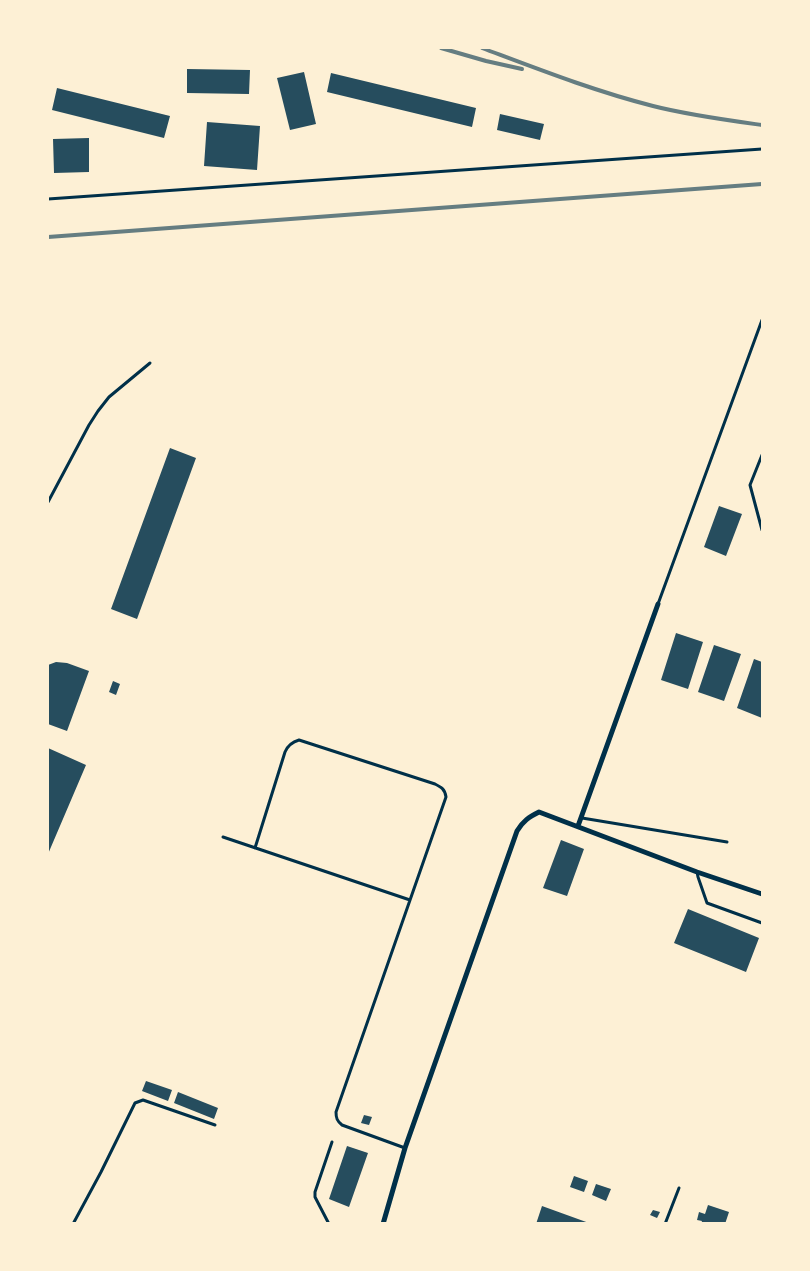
<!DOCTYPE html>
<style>
body{margin:0}
#map{position:relative;width:810px;height:1271px;overflow:hidden;background:#fdf0d5;font-family:Inter,sans-serif}
canvas{display:block}
.frame{position:absolute;inset:0;border:49px solid #fdf0d5;pointer-events:none}
</style>
<div id="map">
<canvas width="810" height="1271"></canvas>
<div class="frame"></div>
</div>
<script>
const c = document.querySelector('canvas').getContext('2d');
c.lineJoin = 'round';
function fillPath(path, color) {
  c.fillStyle = color;
  c.fill(path, 'evenodd');
}
function trace(path, color, width, dash) {
  c.strokeStyle = color;
  c.lineWidth = width;
  c.lineCap = dash ? 'butt' : 'round';
  c.setLineDash(dash || []);
  c.stroke(path);
}
const building = new Path2D(`
 M187,69L250,70L249,94L187,93Z
 M304,72L316,124L290,130L277,78Z
 M331,73L476,108L472,127L327,92Z
 M57,88L170,116L164,138L52,110Z
 M500,114L544,124L540,140L497,130Z
 M207,122L260,126L257,170L204,166Z
 M89,138V172L54,173L53,139Z
 M170,448L196,458L137,619L111,609Z
 M719,506L742,514L726,556L704,547Z
 M676,633L703,642L688,689L661,680Z
 M714,645L741,654L724,701L698,692Z
 M754,659L762,662V718L737,708Z
 M56,662L67,663L89,671L67,731L48,724V665Z
 M113,681L120,684L116,695L109,692Z
 M48,748L86,765L48,854Z
 M561,840L584,849L567,896L543,888Z
 M688,909L759,938L746,972L674,943Z
 M146,1081L172,1090L168,1101L142,1091Z
 M178,1092L218,1108L214,1119L174,1103Z
 M364,1115L372,1117L369,1125L361,1123Z
 M347,1146L368,1153L349,1207L329,1199Z
 M574,1176L588,1181L584,1192L570,1187Z
 M596,1184L611,1189L606,1201L592,1195Z
 M708,1205L729,1212L725,1224H701L702,1221L697,1220L699,1212L705,1214Z
 M542,1206L589,1223V1224H536Z
 M653,1210L660,1212L657,1218L650,1215Z`);
const service = new Path2D(`
 M48,199L762,149
 M762,455L750,485L762,530
 M48,502L89,425L98,411L109,397L150,363
 M658,604L762,320
 M582,818L727,842
 M223,837L410,900
 M255,848L285,752C288,745 292,742 299,740L435,784C441,787 445,789 446,797L336,1112C336,1118 337,1121 342,1125L405,1148
 M697,872L698,877L707,903L762,923
 M73,1224L101,1172L135,1103L143,1100L215,1125
 M329,1224L315,1197V1192L332,1142
 M665,1224L679,1188`);
const minor = new Path2D(`
 M578,826L658,604
 M383,1224L405,1148L517,831C523,821 529,817 539,812L697,872L762,894`);
const rail = new Path2D(`
 M441,48L486,61L522,69
 M482,48C538,69 594,91 653,106C688,115 726,120 762,125
 M48,237L762,184`);
fillPath(building, '#264d5e');
trace(service, '#003049', 3);
trace(minor, '#003049', 5);
trace(rail, '#657d81', 4);
</script>
